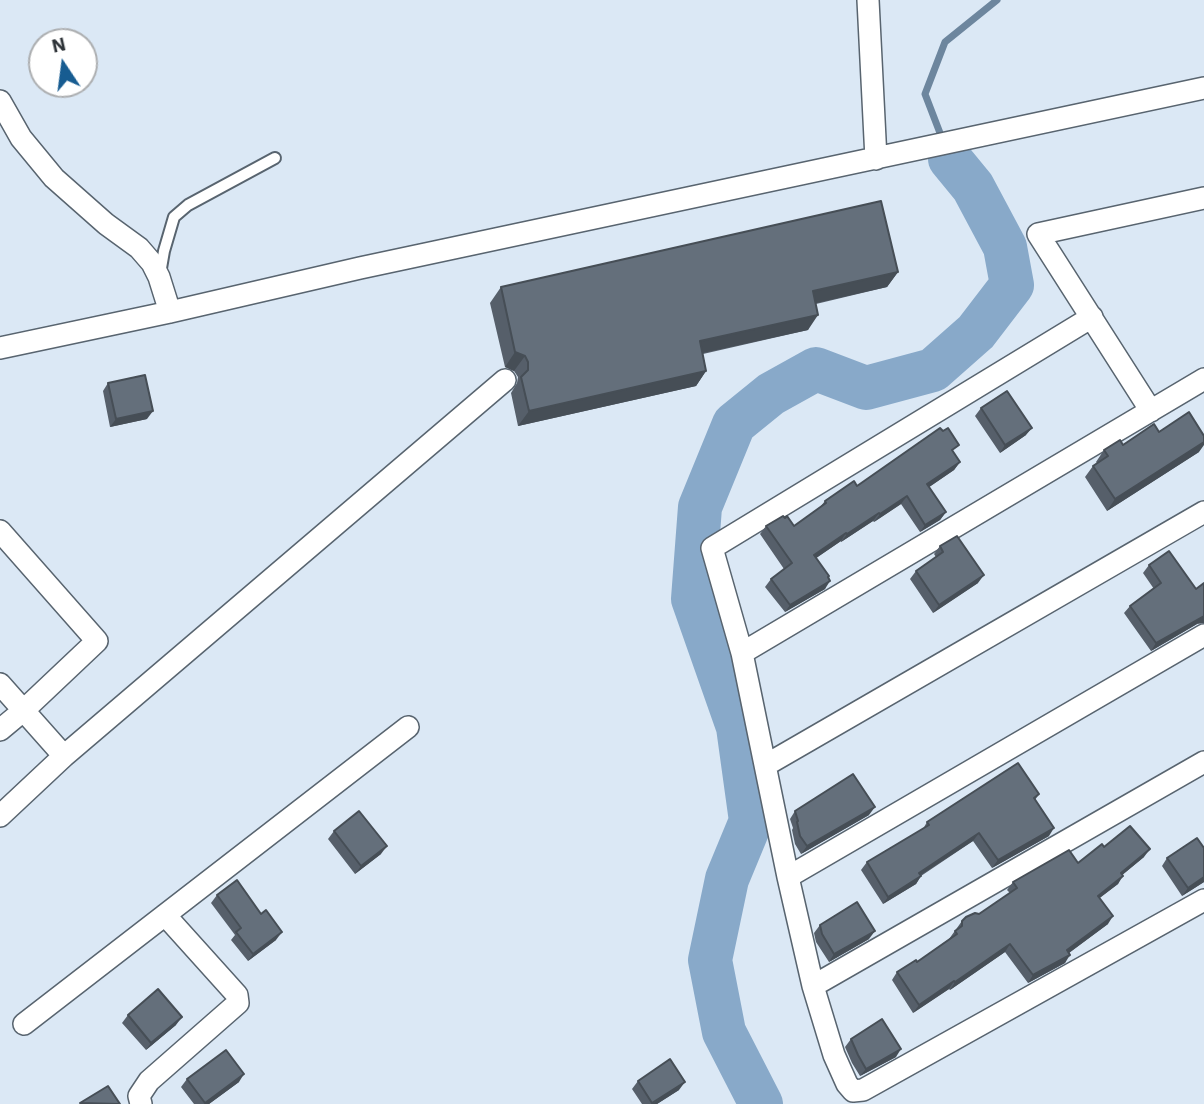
<!DOCTYPE html>
<style>
body{margin:0}
#map{position:relative;width:1204px;height:1104px;overflow:hidden;background:#dbe8f5;font-family:"IBM Plex Sans",sans-serif}
canvas{display:block}
.north{position:absolute;left:28px;top:28px;width:70px;height:70px;box-sizing:border-box;background:#fff;border:2px solid #acaeb0;border-radius:50%;rotate:347deg;font-size:19px;font-weight:700;line-height:28px;text-align:center;color:#2f3439}
.north::after{content:'';display:block;margin:auto;width:24px;height:32px;background:#175c91;clip-path:polygon(50% 0,100% 100%,50% 72%,0 100%)}
</style>
<div id="map">
<canvas width="1204" height="1104"></canvas>
<div class="north">N</div>
</div>
<script>
const c = document.querySelector('canvas').getContext('2d');
c.lineJoin = 'round';
function trace(path, color, width, dash) {
  c.strokeStyle = color;
  c.lineWidth = width;
  c.lineCap = dash ? 'butt' : 'round';
  c.setLineDash(dash || []);
  c.stroke(path);
}
function fillPath(path, color) {
  c.fillStyle = color;
  c.fill(path, 'evenodd');
}
const stream = new Path2D(`
 M950,159L925,94L945,42L997,0`);
const river = new Path2D(`
 M761,1104L724,1032L710,960L727,879L751,821L738,727L693,599L700,507L734,424L771,394L816,369L866,388L933,370L976,332L1012,285L1005,247L973,187L950,159`);
const lane = new Path2D(`
 M160,274L164,251L174,217L188,205L275,158`);
const street = new Path2D(`
 M868,0L876,159
 M0,101L21,138L54,178L106,224L139,248L152,263L159,277L170,312
 M1092,317L712,548L742,653L788,877L813,986L834,1055L847,1084L853,1091L863,1090L1204,900
 M0,348L170,312L360,268L1204,88
 M1151,411L1038,234L1204,198
 M0,531L97,641L24,710L0,730
 M742,653L1204,379
 M0,684L64,756
 M766,765L1204,512
 M0,816L64,756L505,380
 M788,877L1204,635
 M813,986L1204,762
 M24,1024L165,915
 M141,1104L139,1096L149,1081L238,1003L237,995L165,915L408,727`);
const wall = new Path2D(`
 M898,272L887,287L816,304L808,330L703,354L706,371L696,386L518,426L511,393L517,383L518,377L514,371L505,367L490,303L501,287Z
 M108,383L147,419L110,427L103,391Z
 M981,408L1026,435L1000,453L975,416Z
 M1159,432L1199,452L1107,511L1085,477L1093,466L1097,463L1096,462L1104,450L1123,445Z
 M954,453L960,462L954,470L929,487L946,512L940,520L920,532L901,504L874,522L873,521L841,542V541L816,558L829,576L825,589L785,612L765,587L771,579L784,569L760,534L766,526L785,518L794,526L820,507L825,501L857,486Z
 M940,546L978,583L933,613L910,579L916,571L936,557L934,554Z
 M1149,565L1197,624L1151,651L1124,613L1130,606L1154,589L1143,573Z
 M1039,794L1035,800L1049,836L992,868L973,841L921,876L916,884L883,904L861,870L867,862L923,829L927,822Z
 M795,811L869,815L801,854L795,844L792,830L793,828L790,819Z
 M334,831L381,854L355,874L328,839Z
 M1104,847L1144,857L1122,875L1118,884L1099,898L1108,924L1069,953L1065,963L1028,983L1005,952L950,990L949,989L913,1013L892,980L897,972L917,962L949,939L962,921L979,914L1010,893L1007,890L1013,882L1078,863Z
 M1204,848V882L1182,896L1162,866L1167,858Z
 M217,895L261,914L276,940L248,961L231,940L235,935L211,903Z
 M820,925L869,939L829,962L816,942L814,933Z
 M128,1015L176,1025L146,1050L122,1023Z
 M851,1039L896,1057L860,1076L852,1063L845,1047Z
 M187,1079L239,1082L209,1104H194L181,1087Z
 M638,1081L679,1090L657,1104H642L632,1089Z`);
const shadedWall = new Path2D(`
 M898,272L887,287L803,306L813,291Z
 M818,315L808,330L689,356L700,341Z
 M515,352L525,356L514,371L505,367Z
 M706,371L696,386L518,426L529,411Z
 M153,411L147,419L110,427L116,419Z
 M1032,428L1026,435L1000,453L1005,445Z
 M1204,442V445L1199,452L1107,511L1115,499Z
 M960,462L954,470L922,492L927,484Z
 M907,496L901,504L874,522L880,514Z
 M946,512L940,520L920,532L925,525Z
 M879,513L873,521L841,542L847,534Z
 M846,533L841,541L809,563L814,555Z
 M984,575L978,583L933,613L939,605Z
 M830,581L825,589L785,612L790,605Z
 M1204,616V623L1197,624L1151,651L1156,643Z
 M875,807L869,815L801,854L807,846Z
 M1054,828L1049,836L992,868L998,860Z
 M979,833L973,841L913,880L919,873Z
 M387,846L381,854L355,874L361,866Z
 M1150,849L1144,857L1115,881L1121,873Z
 M921,876L916,884L883,904L888,897Z
 M1123,876L1118,884L1092,904L1098,896Z
 M1204,877V882L1182,896L1188,888Z
 M1113,916L1108,924L1062,958L1067,950Z
 M875,931L869,939L829,962L834,954Z
 M282,932L276,940L248,961L253,954Z
 M1010,944L1005,952L950,990L955,982Z
 M1070,955L1065,963L1028,983L1033,975Z
 M954,981L949,989L913,1013L919,1005Z
 M182,1017L176,1025L146,1050L151,1043Z
 M901,1049L896,1057L860,1076L866,1069Z
 M244,1074L239,1082L209,1104H204Z
 M685,1082L679,1090L657,1104H652Z`);
const building = new Path2D(`
 M881,201L898,272L813,291L818,315L700,341L706,371L529,411L521,377L528,370V362L525,356L515,352L501,287Z
 M145,375L153,411L116,419L108,383Z
 M1007,391L1032,428L1005,445L981,408Z
 M1189,412L1204,436V442L1115,499L1093,466L1108,456L1104,450L1120,440L1123,445L1154,424L1159,432Z
 M940,428L943,431L948,428L959,445L952,450L960,462L927,484L946,512L925,525L907,496L880,514L879,513L847,534L846,533L814,555L829,576L828,577L830,581L790,605L771,579L792,563L766,526L783,516L785,518L787,516L794,526L826,503L825,501L854,481L857,486Z
 M957,536L984,575L939,605L916,571L943,552L940,546Z
 M1169,551L1196,589L1204,583V616L1156,643L1130,606L1161,583L1149,565Z
 M1018,763L1039,794L1034,798L1054,828L998,860L979,833L919,873L921,876L888,897L867,862L929,825L927,822Z
 M853,774L875,807L807,846L800,836L797,822L798,821L795,811Z
 M359,811L387,846L361,866L334,831Z
 M1130,826L1150,849L1121,873L1123,876L1098,896L1113,916L1067,950L1070,955L1033,975L1010,944L955,982L954,981L919,1005L897,972L916,960L917,962L957,934L955,931L962,926V921L966,917L975,913L979,914L1017,888L1013,882L1069,850L1078,863L1102,844L1104,847Z
 M1197,838L1204,848V877L1188,888L1167,858Z
 M237,880L261,914L266,910L282,932L253,954L236,932L241,928L217,895Z
 M857,902L875,931L834,954L822,934L820,925Z
 M158,989L182,1017L151,1043L128,1015Z
 M882,1019L901,1049L866,1069L858,1055L851,1039Z
 M226,1050L244,1074L205,1103L187,1079Z
 M670,1059L685,1082L652,1103L638,1081Z
 M108,1086L120,1104L80,1103Z`);
trace(stream, '#6d869e', 7);
trace(river, '#88a9c9', 44);
trace(lane, '#58646f', 14);
trace(street, '#58646f', 24);
trace(lane, '#fff', 10);
trace(street, '#fff', 21);
fillPath(wall, '#565f6a');
fillPath(shadedWall, '#464e56');
fillPath(building, '#646f7b');
trace(building, '#464e56', 2);
</script>
